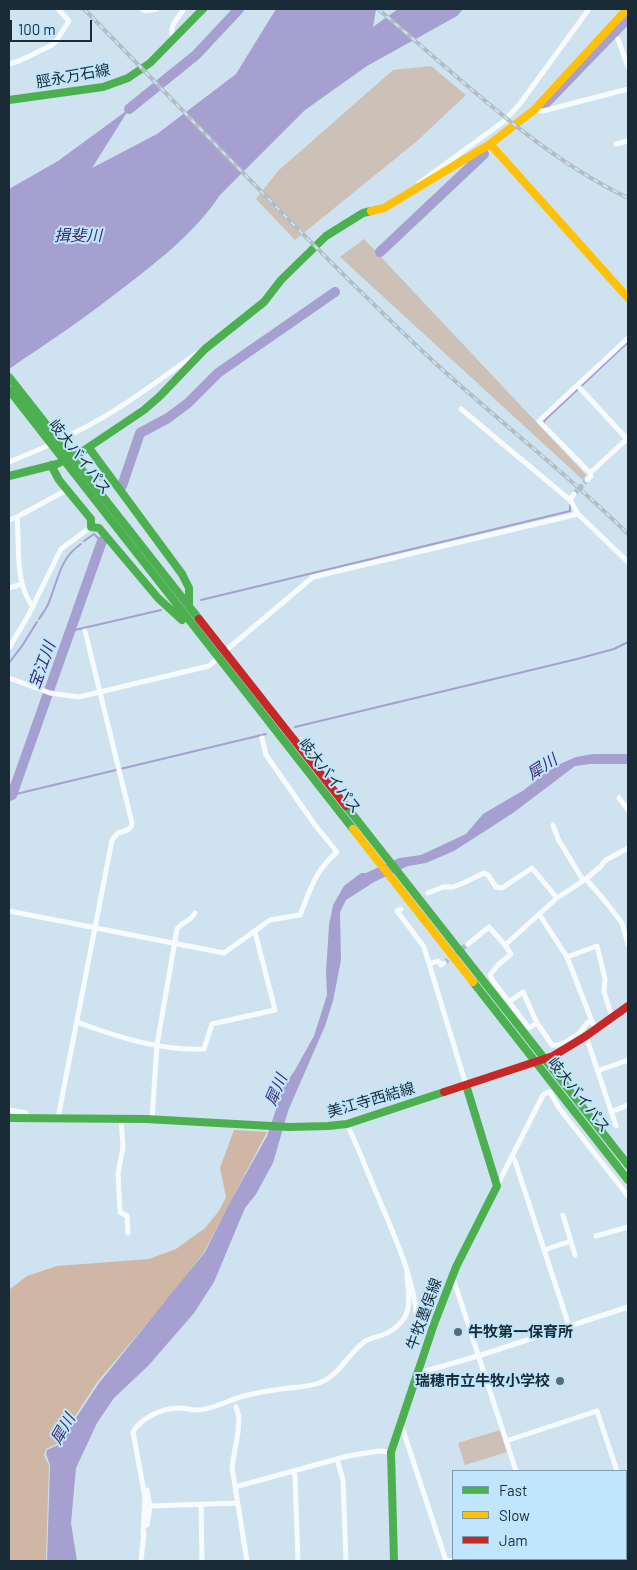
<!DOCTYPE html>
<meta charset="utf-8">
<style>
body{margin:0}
#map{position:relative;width:637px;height:1570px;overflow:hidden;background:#cee2ef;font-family:Barlow,sans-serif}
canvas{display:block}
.frame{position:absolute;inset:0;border:10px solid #192b36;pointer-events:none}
.legend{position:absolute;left:452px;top:1470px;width:175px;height:90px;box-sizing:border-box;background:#c0e6fd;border:1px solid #7d9bad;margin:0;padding:6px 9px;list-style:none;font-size:15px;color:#192b36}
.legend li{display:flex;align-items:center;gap:10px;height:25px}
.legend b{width:25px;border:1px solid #7d9bad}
.scale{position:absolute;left:10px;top:20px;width:82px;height:22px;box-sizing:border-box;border:2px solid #192b36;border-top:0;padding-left:6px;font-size:15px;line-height:18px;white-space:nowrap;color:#192b36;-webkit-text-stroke:4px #c0e6fd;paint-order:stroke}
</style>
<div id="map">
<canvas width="637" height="1570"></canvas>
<div class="frame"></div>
<ul class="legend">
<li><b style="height:6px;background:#4caf50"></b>Fast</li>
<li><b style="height:6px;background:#ffc107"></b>Slow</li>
<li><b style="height:6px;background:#c62828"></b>Jam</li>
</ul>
<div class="scale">100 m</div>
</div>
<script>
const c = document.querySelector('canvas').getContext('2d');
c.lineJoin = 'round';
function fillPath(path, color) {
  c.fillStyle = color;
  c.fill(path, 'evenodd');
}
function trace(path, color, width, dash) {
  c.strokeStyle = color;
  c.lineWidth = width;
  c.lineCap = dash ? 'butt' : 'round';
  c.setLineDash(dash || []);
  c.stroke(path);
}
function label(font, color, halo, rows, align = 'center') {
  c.font = font + ' Barlow,"Noto Sans JP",sans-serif';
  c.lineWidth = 4;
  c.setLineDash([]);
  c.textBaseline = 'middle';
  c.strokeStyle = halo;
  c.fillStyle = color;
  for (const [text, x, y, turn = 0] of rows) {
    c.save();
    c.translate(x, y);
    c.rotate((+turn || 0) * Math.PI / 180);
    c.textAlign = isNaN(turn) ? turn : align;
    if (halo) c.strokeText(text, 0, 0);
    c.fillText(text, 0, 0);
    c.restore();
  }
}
const green = new Path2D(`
 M431,66L466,95L417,141L295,240L256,199L278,171L393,70Z
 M364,239L586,475L583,480L340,257Z
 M500,1430L507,1452L465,1465L458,1443Z`);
const forest = new Path2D(`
 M234,1130L267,1132L204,1252L173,1293L98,1381L57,1444L46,1449L44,1455L49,1465L46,1561H9V1290L27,1276L57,1266L149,1259L176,1249L205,1228L219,1211L226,1197L220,1168Z`);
const water = new Path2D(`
 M276,9H376L373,27L398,9H463L457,16L367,66L305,110L220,195C195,232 162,258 127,285C89,315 49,342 9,369V189L58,161L129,109L92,168L157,134L236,74Z
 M593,754H628V764H590L575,766L513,813L454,851L426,863L408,866L374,882L346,900L340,912L341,960L333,1001L325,1026L288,1111L273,1163L256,1194L245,1208L214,1282L194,1313L148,1366L114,1398L97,1423L76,1468L71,1523L77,1561H47L50,1465L46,1454L47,1450L58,1445L99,1383L205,1252L229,1204L267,1136L284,1086L295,1070L314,1036L327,995L326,972L329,925L333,905L344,886L361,873H366L399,858L421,855L466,834L483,814L524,790L544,774L560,764L576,757Z`);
const stream = new Path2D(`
 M544,423V421L628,342
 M84,541L94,534L102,542
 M201,600L570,511V504
 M39,619C43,613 47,608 49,602C58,580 60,558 81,544
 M71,629L75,630L161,610
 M9,663L22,646L37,622
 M295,727L577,659L614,649L628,642
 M12,795L266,734`);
const river = new Path2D(`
 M544,105L628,18
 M129,109L196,55L239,9
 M380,252L484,154
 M122,486L140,433L168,418L188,403L218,373L335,292
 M9,796L12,795L102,541`);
const streetTunnel = new Path2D(`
 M92,482L109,475
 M574,494L587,480
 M444,963L468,944`);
const street = new Path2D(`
 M142,9L145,11L157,9
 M174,38C167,28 178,18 184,9
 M618,39L628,67
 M9,64L19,61L52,45L56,41L69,21L58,9
 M534,110L543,111L628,89
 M616,144L628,141
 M419,183L503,122L519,105L589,9
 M578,386L627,439
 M461,409L570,500
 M9,462C49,446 87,429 123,405C148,389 171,371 196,354
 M590,473L539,421L628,338
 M587,480L591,476L590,473L628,438
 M574,494L570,500L578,514L628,562
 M17,517C20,547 14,582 33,607
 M9,520L17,517L63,492
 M9,588L22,584
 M9,648L28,616L61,549L91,527
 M224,652L313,577L578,514
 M9,678L50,693L79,697L209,666L218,658
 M619,798L628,810
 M553,825L558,839L583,880
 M586,879L605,901L622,923L628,944
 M428,893L443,887H453L461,884L484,873L488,875L496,887L502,888L532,868L557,898
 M401,909L397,911L424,947L466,1085
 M9,911L224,953L270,920L300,915C311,888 315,871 337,852L315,825L266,755L262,738
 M539,914L567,957L595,1029
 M468,944L489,927L505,945
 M567,957L597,946L605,979L604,992L612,1017
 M429,964L438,961L441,965L444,963
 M509,1002L529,1028L537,1023
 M591,1021C584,1023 583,1031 577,1035C571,1039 558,1047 552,1045L537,1023L523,992L509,1002L493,981L490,975L498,965L511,954L505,945L557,898L586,879L600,867L606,860L628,848
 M77,1022C117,1037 161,1051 204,1049L212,1024L275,1010L255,932
 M586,1036L616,1126
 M597,1071L628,1060
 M9,1110L26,1113V1119
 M611,1112L628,1105
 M58,1118L112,840L118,833C124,831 131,831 132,823L85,631
 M121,1119L123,1147L118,1174L120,1212L127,1216L128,1233
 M152,1119L157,1045L177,929C182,922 191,921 195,913
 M347,1124C359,1149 368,1174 379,1199C395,1238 414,1277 417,1320L434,1324
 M512,1156L515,1161L569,1326
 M497,1186L543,1095L548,1092H550L559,1108L628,1196
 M563,1215L575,1255
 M596,1236L628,1227
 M544,1250L571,1241
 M451,1279L454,1281L516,1471
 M418,1371L422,1372L478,1356L628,1307
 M236,1407L239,1417L238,1432L232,1467L247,1561
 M401,1424L446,1561
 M506,1441L597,1411L617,1471
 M337,1459L343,1480L346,1561
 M293,1471L295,1476L298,1561
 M235,1487L348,1456L379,1451L391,1452
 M147,1490L150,1506L147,1525
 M626,1499L628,1507
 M201,1505L202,1561
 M150,1506L238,1503
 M626,1534L628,1533
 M143,1535L145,1497L133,1432C141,1418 162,1408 179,1408C187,1408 196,1412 205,1409C220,1406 233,1398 248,1395C257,1393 266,1391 274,1390C290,1387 305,1388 319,1383C340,1375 347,1355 364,1342C371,1337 381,1337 389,1332C416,1316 408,1297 407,1272
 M544,1559L545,1561
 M613,1559L614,1561
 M141,1561L144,1533
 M449,1561L457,1559
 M625,1561L628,1558`);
const fast = new Path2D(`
 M9,100L103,87L128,78L150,63L203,9
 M9,377L199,619
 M9,390L353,829
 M89,448L182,574L189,588V605
 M51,465L59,480L91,519V527L99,528L158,598L182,620
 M9,476L57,464L80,453L144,410L160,396L205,349L264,302L281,280L326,236L363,213L371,211
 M346,806L628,1165
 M473,982L628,1180
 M9,1118L146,1119L289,1127L328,1126L347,1124L444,1092
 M394,1561L391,1452L434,1324L456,1267L497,1186L466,1085`);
const slow = new Path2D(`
 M490,144L628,298
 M371,211L384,208L490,144L534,110L627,9
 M353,829L473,982`);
const jam = new Path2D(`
 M199,619L346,806
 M444,1092L553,1056L586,1036L628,1006`);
const rail = new Path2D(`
 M84,9C195,122 303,238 418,347C486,412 562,468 628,534
 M378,9C457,75 535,153 628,198`);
const markers = [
 [458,1332,5,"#586b77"],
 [560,1381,5,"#586b77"]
];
const streetNames = [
 ["脛永万石線",73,76,-10],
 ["岐大バイパス",80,457,52],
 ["岐大バイパス",330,776,52],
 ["岐大バイパス",579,1095,52],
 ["美江寺西結線",371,1100,-16],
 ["牛牧墨俣線",424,1314,-70]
];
const poiNames = [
 ["牛牧第一保育所",468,1332],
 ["瑞穂市立牛牧小学校",550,1381,"right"]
];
const waterNames = [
 ["揖斐川",78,236],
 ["宝江川",42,665,-70],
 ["犀川",542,767,-33],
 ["犀川",276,1090,-67],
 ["犀川",63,1429,-60]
];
fillPath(green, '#ccc0b7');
fillPath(forest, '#d0b7a5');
fillPath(water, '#a5a0d0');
trace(stream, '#a5a0d0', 2);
trace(river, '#a5a0d0', 10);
trace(streetTunnel, '#aabdca', 5, [5, 2.5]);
trace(street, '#f8fbfd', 5);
trace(fast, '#4caf50', 8);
trace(slow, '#ffc107', 8);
trace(jam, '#c62828', 8);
trace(rail, '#b6bbbf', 4);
trace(rail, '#c0e6fd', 2, [5.5]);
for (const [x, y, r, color] of markers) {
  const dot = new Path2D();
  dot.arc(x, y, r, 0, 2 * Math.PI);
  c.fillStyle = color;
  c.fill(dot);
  trace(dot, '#c0e6fd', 2);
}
label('15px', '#192b36', '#c0e6fd', streetNames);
label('bold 15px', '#192b36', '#c0e6fd', poiNames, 'left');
label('italic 16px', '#432975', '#c0e6fd', waterNames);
</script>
